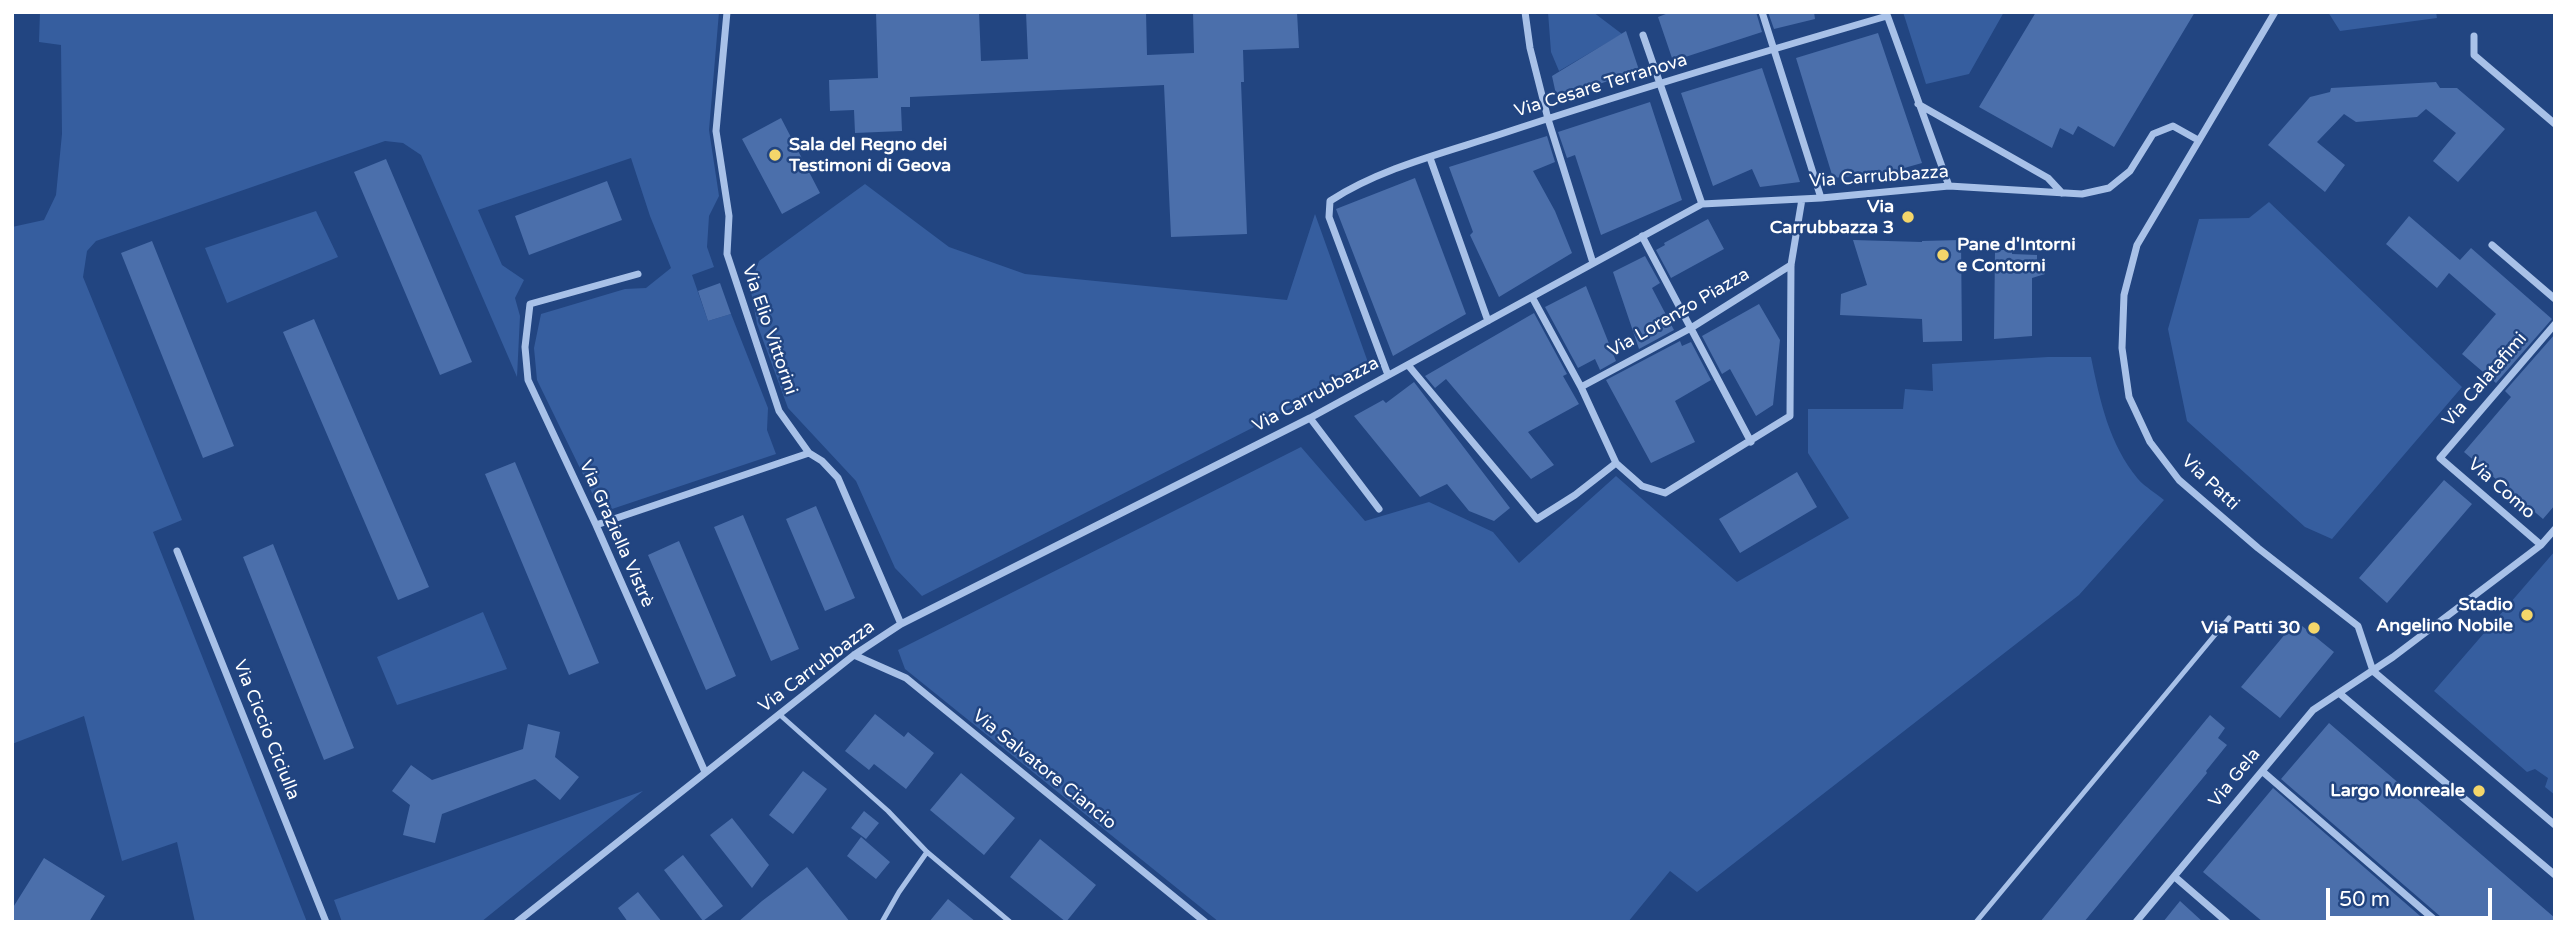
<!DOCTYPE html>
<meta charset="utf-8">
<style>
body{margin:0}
#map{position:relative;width:2567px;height:934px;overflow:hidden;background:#224581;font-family:"Varela Round",sans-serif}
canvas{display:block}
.frame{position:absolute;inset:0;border:14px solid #fff;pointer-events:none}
.scale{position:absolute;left:2326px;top:888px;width:166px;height:32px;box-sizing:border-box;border:4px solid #fff;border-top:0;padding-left:9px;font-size:21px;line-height:24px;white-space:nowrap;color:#fff;-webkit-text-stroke:5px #224581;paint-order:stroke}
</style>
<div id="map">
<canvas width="2567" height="934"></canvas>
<div class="frame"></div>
<div class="scale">50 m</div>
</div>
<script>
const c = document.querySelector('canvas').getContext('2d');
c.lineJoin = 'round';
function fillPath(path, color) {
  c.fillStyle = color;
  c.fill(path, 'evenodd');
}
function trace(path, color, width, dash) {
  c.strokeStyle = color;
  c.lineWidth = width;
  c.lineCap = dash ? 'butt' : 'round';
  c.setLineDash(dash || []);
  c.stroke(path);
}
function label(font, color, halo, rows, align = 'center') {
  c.font = font + ' "Varela Round",sans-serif';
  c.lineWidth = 5;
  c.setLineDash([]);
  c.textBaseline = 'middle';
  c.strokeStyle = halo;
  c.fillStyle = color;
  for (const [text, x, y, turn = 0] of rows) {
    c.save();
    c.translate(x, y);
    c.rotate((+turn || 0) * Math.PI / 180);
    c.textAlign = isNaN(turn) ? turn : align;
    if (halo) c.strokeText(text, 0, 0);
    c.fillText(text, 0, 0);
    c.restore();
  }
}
const green = new Path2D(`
 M40,12H719L709,130L719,196L709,216L707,247L714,267L692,275L708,321L731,314L768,408L767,430L776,454L612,509L596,501L537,380L534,348L541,314L625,289L646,288L671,268L650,216L631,158L478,210L502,265L524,280L515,298L520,316L517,377L421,155L403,143L385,141L96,241L87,251L83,277L182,520L153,532L307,922H195L177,842L122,861L84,716L12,744V227L44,220L56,195L62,134L61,45L39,42Z
 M1548,12H1593L1622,34L1559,71L1551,52Z
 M1903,12H2004L1969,74L1926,84Z
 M2328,12H2391L2392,14L2436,12L2437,18L2340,31Z
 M865,184L949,247L1025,274L1287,300L1315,214L1370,368L922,596L895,568L856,481L788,408L757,324L750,286L759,261Z
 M2269,202L2462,387L2332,539L2305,527L2187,421L2168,329L2199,219L2249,218Z
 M316,211L338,257L227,303L205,248Z
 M2048,357H2091C2100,401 2109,444 2138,479C2145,487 2156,493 2164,500L2079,595L1697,892L1670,871L1628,922H1219L905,669L898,650L1301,447L1365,521L1429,502L1493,532L1519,563L1616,476L1737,582L1849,518L1808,453V409H1903L1905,389L1933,391L1932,364Z
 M2555,551V795L2545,787L2548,778L2535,769L2527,772L2434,691Z
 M483,612L507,669L397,705L377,657Z
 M643,791L481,922H342L334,900Z`);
const building = new Path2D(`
 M876,12H979L981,61L1028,59L1026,12H1146L1147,55L1194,53L1193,12H1297L1299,48L1243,50L1244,82H1241L1247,234L1171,237L1164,85L910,97V107H901L902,131L855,133L854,110L830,111L829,80L878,78Z
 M1671,12H1756L1762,32L1673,61L1658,17Z
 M1768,12H1814L1815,19L1774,29Z
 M2036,12H2195L2114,147L2078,126L2073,135L2060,128L2052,148L1979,107Z
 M1626,31L1639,70L1557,99L1552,76Z
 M1878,33L1922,163L1890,172L1833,178L1796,58Z
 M1762,68L1800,182L1760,187L1752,169L1713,186L1681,93Z
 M2436,82L2440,88H2457L2505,129L2458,182L2433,161L2456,133L2426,109L2417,117L2356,122L2344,114L2317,142L2345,165L2325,192L2268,145L2310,97L2330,92L2331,88Z
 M1650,102L1682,200L1601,235L1575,155L1567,158L1558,132Z
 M781,118L820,193L782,214L742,139Z
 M1547,136L1555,162L1533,171L1555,211L1572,253L1499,297L1470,235L1473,232L1449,167Z
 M386,159L472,362L440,375L354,172Z
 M1415,178L1466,314L1393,356L1336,209Z
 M607,181L622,220L529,255L515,216Z
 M2409,216L2460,260L2471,248L2552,319L2496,383L2462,354L2496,314L2449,273L2437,288L2386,244Z
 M1708,219L1724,249L1671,278L1656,250L1665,245L1664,243Z
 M1853,240L1922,242V241L1961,240L1962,341L1923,342L1922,319L1840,315L1841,294L1867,285Z
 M152,241L234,446L203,458L121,253Z
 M1995,250H2012V254L2037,255V261L2045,274L2032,278V336L1994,339Z
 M1645,256L1660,283L1652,288L1674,330L1639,349L1613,272Z
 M720,283L731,314L708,321L698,291Z
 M1586,286L1616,361L1600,370L1595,359L1578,368L1545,307Z
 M1759,304L1780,340L1773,405L1756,416L1730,369L1722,374L1702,336Z
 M1534,313L1567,374L1563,376L1579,404L1528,432L1554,465L1531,479L1446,379L1435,388L1425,376Z
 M314,319L429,587L398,600L283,332Z
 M2555,334V505L2543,519L2464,452L2511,397L2505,391Z
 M1680,341L1682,346L1691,342L1711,380L1675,401L1695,442L1651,463L1606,380Z
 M1414,382L1510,508L1494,521L1469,511L1447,484L1420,497L1354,416L1383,400L1386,403Z
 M515,462L599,663L569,675L485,474Z
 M1797,472L1817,507L1740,553L1719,519Z
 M2444,480L2472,504L2387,603L2359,578Z
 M816,506L855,598L825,611L786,519Z
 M743,515L799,649L771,661L714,527Z
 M679,541L736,676L706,690L648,555Z
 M273,544L354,748L324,760L243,557Z
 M2296,621L2334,652L2280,718L2241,687Z
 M875,714L904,737L908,732L934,753L906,789L874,764L869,770L845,751Z
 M2210,715L2225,728L2218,738L2227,745L2206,771L2207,773L2084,922H2040Z
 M2329,723L2555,918V922H2443L2441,917L2281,779Z
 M528,724L560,732L555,757L579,777L560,800L535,779L442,814L435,843L403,835L410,805L392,791L411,765L432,780L523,749Z
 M803,771L827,789L793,834L769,815Z
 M961,773L1015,818L984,855L930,810Z
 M2273,788L2427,922H2263L2203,872Z
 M864,811L879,823L866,839L851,828Z
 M732,818L769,865L752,888L710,835Z
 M861,837L890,862L876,879L847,856Z
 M1040,839L1096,885L1066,922L1010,877Z
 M683,855L723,906L703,921L664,870Z
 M44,858L105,896L89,922H12V909Z
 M807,867L850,922H738L762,901Z
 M638,892L662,922H628L618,908Z
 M948,899L976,922H929Z
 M2180,901L2203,922H2163Z`);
const service = new Path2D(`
 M779,714L888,811L927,852L1010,922
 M882,922L899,892L927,852
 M1976,922L2229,618`);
const minor = new Path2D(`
 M727,12L716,131L729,216L727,254L779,411L809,453L822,461L838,478L901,624
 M1525,12L1530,48L1548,119L1593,263
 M1762,12L1821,198
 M1886,12L1949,186
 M2275,12L2137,245L2124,295L2122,348L2129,397L2150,442L2179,480L2258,548L2358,626L2373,671
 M1643,35L1702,204
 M2474,36V55L2555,124
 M1918,104L2048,178L2062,193
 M1430,158L1488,321
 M1642,236L1751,442
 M2492,245L2555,299
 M638,274L530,304L525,347L528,380L596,525L705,772
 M1532,297L1581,387L1616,463L1642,486L1665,493L1790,416L1791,265L1802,199
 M1408,365L1537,519L1575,495L1616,463
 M1388,375L1329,217L1330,201C1380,168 1447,152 1504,133C1631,91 1759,53 1887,16
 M1581,387L1691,328L1791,265
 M1310,418L1379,509
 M596,525L809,453
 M2541,545L2440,458L2555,324
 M177,551L326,922
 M854,655L906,678L1205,922
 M2373,671L2555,825
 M2339,693L2555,875
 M2262,771L2437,922
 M2175,877L2227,922
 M517,922L854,655L901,624L1310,418L1702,204L1821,198L1949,186L2082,194L2109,188L2130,171L2153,134L2173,126L2198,140
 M2136,922L2313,710L2393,657L2541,545L2555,529`);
const markers = [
 [775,155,7,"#f4d66a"],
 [1908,217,7,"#f4d66a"],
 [1943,255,7,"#f4d66a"],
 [2527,615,7,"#f4d66a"],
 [2314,628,7,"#f4d66a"],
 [2479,791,7,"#f4d66a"]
];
const streetNames = [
 ["Via Cesare Terranova",1601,86,-17],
 ["Via Carrubbazza",1879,177,-4],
 ["Via Lorenzo Piazza",1679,313,-30],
 ["Via Elio Vittorini",769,330,71],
 ["Via Calatafimi",2485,380,-49],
 ["Via Carrubbazza",1316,395,-28],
 ["Via Patti",2210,483,43],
 ["Via Como",2501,489,41],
 ["Via Graziella Vistrè",616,534,66],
 ["Via Carrubbazza",817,667,-37],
 ["Via Ciccio Ciciulla",266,730,68],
 ["Via Salvatore Ciancio",1044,770,39],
 ["Via Gela",2235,778,-51]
];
const poiNames = [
 ["Sala del Regno dei",789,145,"left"],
 ["Testimoni di Geova",789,166,"left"],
 ["Via",1894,207],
 ["Carrubbazza 3",1894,228],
 ["Pane d'Intorni",1957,245,"left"],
 ["e Contorni",1957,266,"left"],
 ["Stadio",2513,605],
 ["Angelino Nobile",2513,626],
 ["Via Patti 30",2300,628],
 ["Largo Monreale",2465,791]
];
fillPath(green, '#365e9f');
fillPath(building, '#4b6fab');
trace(service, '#a8c1e8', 5);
trace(minor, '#a8c1e8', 7);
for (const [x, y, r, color] of markers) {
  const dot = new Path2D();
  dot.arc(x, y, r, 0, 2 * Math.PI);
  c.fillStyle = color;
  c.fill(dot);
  trace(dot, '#224581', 2.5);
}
label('18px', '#fff', '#224581', streetNames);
label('bold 18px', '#fff', '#224581', poiNames, 'right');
</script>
